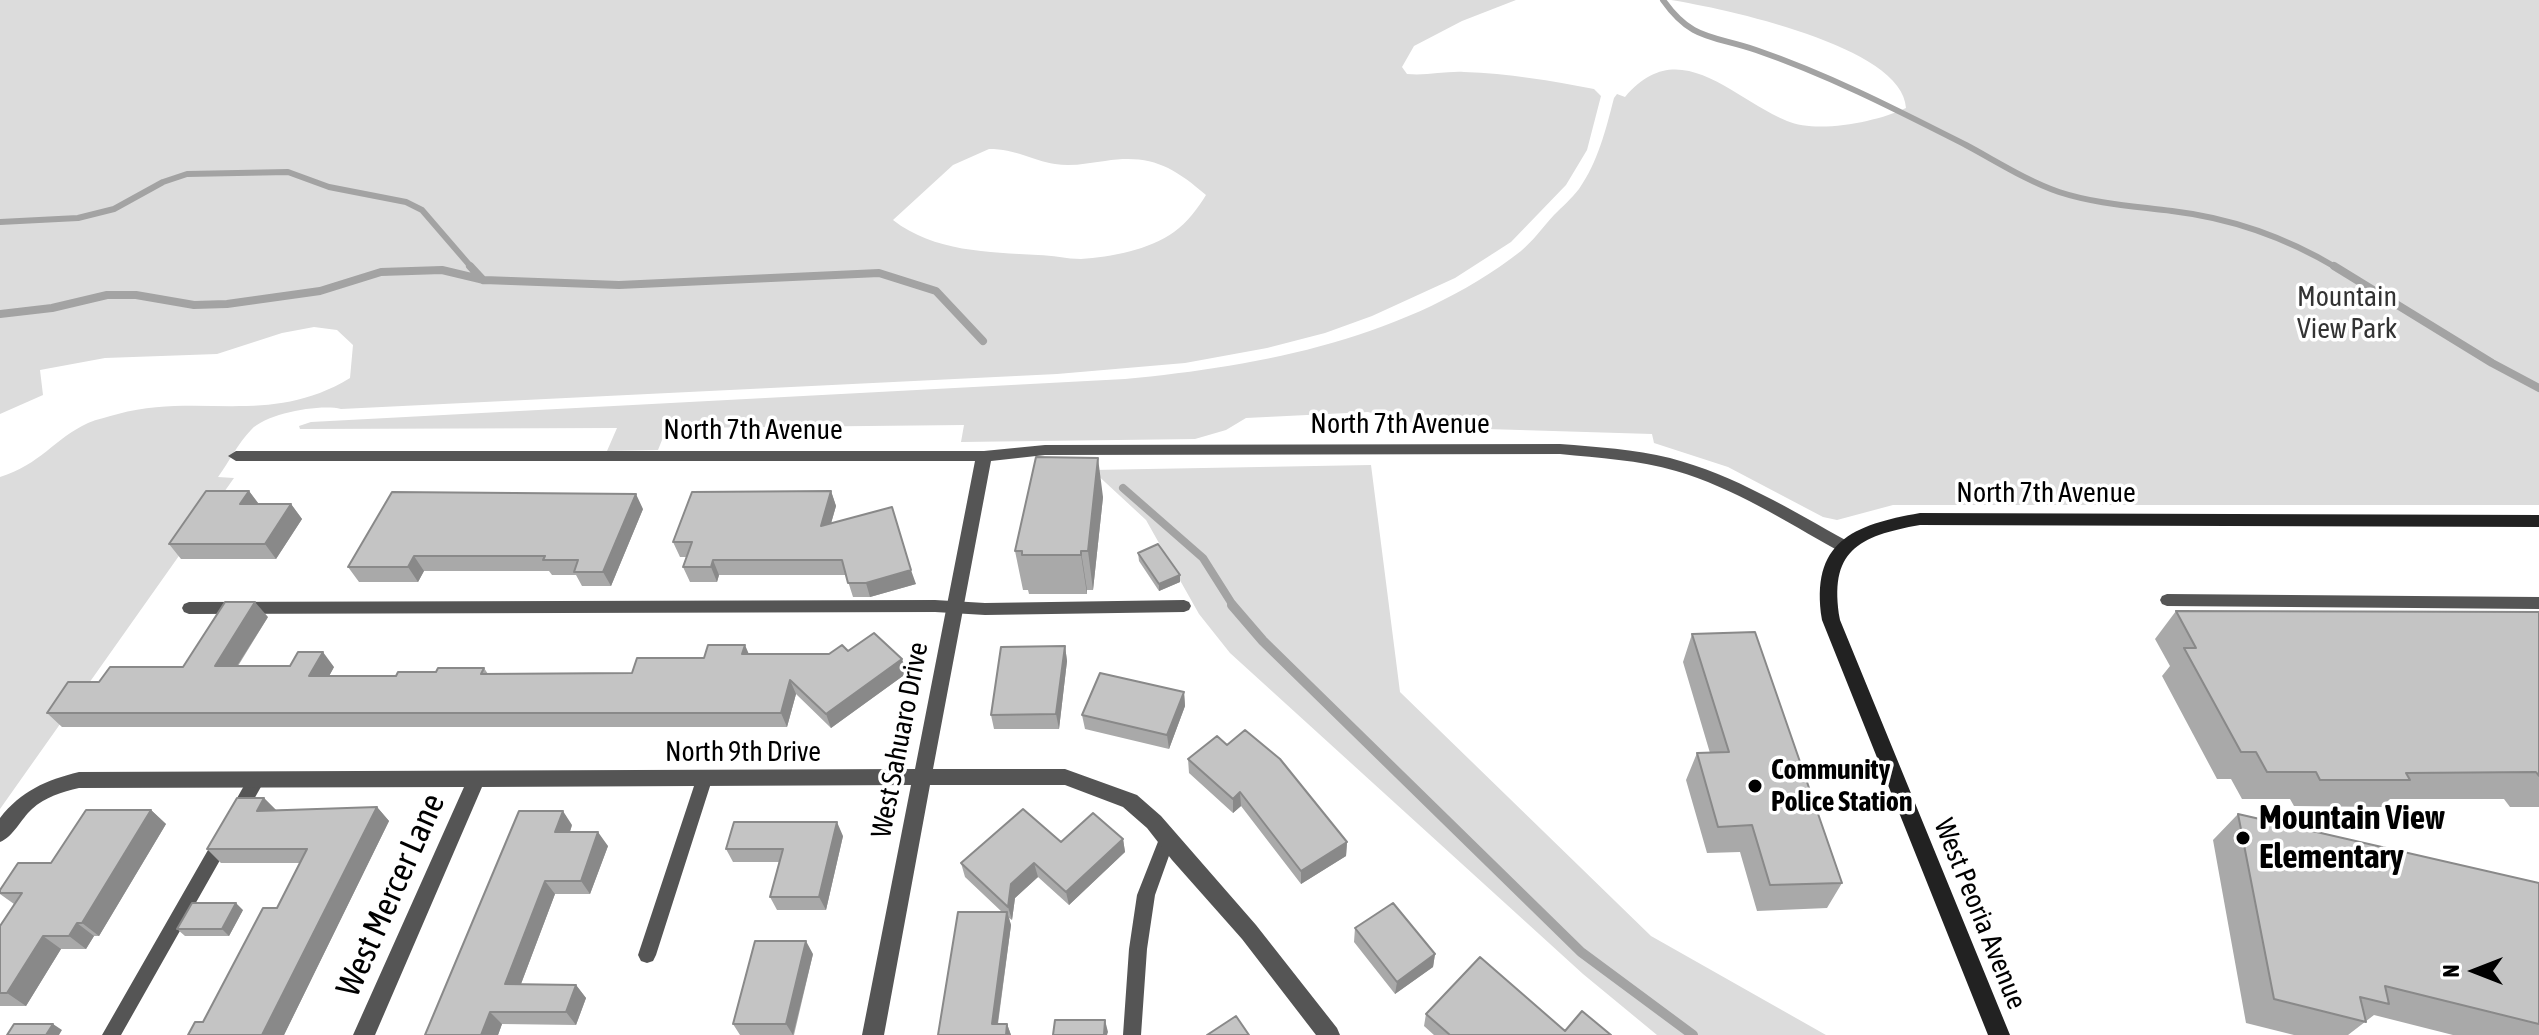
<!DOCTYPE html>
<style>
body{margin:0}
#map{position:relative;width:2539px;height:1035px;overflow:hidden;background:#fff;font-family:"Asap Condensed",sans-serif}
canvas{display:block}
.north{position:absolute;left:2435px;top:931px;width:80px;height:80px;-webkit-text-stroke:6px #fff;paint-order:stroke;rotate:270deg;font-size:22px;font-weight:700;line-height:32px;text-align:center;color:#000}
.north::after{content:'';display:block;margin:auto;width:28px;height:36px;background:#000;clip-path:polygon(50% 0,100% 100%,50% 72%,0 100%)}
</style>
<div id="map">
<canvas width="2539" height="1035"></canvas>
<div class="north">N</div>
</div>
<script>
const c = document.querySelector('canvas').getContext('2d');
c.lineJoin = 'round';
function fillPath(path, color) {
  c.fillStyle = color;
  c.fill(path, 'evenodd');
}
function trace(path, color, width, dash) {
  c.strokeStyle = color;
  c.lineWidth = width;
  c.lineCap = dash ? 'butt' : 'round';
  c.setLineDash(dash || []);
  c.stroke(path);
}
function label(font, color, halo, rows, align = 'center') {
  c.font = font + ' "Asap Condensed",sans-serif';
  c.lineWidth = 7;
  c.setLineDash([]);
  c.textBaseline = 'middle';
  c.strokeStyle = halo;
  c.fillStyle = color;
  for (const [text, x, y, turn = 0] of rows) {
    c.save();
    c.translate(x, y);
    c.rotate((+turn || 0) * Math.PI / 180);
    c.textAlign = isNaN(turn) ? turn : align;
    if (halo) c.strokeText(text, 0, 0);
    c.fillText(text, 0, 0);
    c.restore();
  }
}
const green = new Path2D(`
 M0,0H1516L1462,21L1414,46L1402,67L1407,74C1426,76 1445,71 1464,72C1508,73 1551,81 1594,89L1601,96L1587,150L1566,185L1511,242L1455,278L1372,316L1325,333L1267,348L1185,363L1057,374L341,409C320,404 267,413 251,430C238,443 229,462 218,477L234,478L0,809V477C40,465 55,438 88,423C97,419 108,417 118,414C199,392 270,427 350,378L353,345L337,330L314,327L282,333L217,354L105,358L40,370L43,395L0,414ZM989,149C1016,149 1031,160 1055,164C1072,167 1088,163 1105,161C1150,154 1172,166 1206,195C1198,208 1187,223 1174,232C1149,250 1111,257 1081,259C1067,259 1052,255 1038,255C988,252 934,252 893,220L953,165Z
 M1671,0H2539V505H1893L1837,520L1823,517L1728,467L1654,443L1652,434L1454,428L1399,421L1368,412L1246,418L1226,430L1195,439L961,442L964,425L674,428L662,440L658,450L607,451L617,428L300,429L299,426L311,422L1125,379C1263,366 1409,338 1521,251C1533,241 1543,227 1554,215C1562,207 1572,198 1579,189C1598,162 1606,129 1614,98L1617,94L1625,97C1679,33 1731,98 1787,121C1817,134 1877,122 1906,108C1904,46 1721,8 1671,0Z
 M1371,465L1400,692L1651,936L1826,1035H1657L1583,974L1230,653L1199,614L1146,520L1092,470Z`);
const streamFar2 = new Path2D(`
 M1663,0C1692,41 1712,35 1756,50C1829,75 1897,110 1966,145C1996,161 2027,181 2059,192C2096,204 2133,206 2172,211C2231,218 2287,238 2337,268
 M0,222L78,218L114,209L163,182L187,174L288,172L329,187L406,202L422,210L472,268`);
const streamFar1 = new Path2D(`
 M470,266L483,280
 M2334,266L2492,363L2539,388
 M0,314L52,308L107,295H136L194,305L227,304L320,291L381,272L442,270L484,280L619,285L879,273L936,291L983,341
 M1123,488L1203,558L1234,607`);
const stream = new Path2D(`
 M1232,605L1263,641L1581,952L1693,1035`);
const lane = new Path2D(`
 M2167,594L2539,597V609L2167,606L2162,604L2160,600L2162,596Z
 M935,600L985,603L1184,600L1189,602L1191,606L1189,610L1184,612L985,615L935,612L189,614L184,612L182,608L184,604L189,602Z
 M256,773L262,775L264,780L262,785L244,817L238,819L232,817L230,812L232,807L250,775Z
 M704,773L710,775L712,780L656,955L653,961L647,963L641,961L638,955L696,780L698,775Z
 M1167,831L1173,834L1175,839L1155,895L1147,949L1141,1035H1123L1129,949L1137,895L1161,834Z
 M222,833L228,836L230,841L228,846L121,1035H102L216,836Z`);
const street = new Path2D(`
 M1560,444C1597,447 1634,449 1670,458C1735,475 1791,510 1849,542L1851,546L1849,550H1837C1785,521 1734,488 1676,471C1639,460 1599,458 1560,454L1045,455L991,461L933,769H1065L1137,795L1161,816L1256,925L1337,1028L1340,1035H1316L1242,939L1172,860L1147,828L1123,807L1065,785H930L884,1035H862L911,785L482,787L375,1035H353L464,787L79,788C62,792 45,797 32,809C21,819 13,837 0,842V818C21,791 46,780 79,772L915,769L975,461H236L228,456L236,451H984L1045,445Z`);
const secondary = new Path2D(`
 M1920,513L2539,515V527L1920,525C1858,536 1828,551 1840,620L2010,1035H1988L1822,620C1810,542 1852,525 1920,513Z`);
const wall = new Path2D(`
 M249,491L259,504H291L302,519L276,559H181L169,544Z
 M831,491L836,506L831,523L916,584L870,597H853L846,575H719L717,582H690L683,567L686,557H680L673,542Z
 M1103,497L1093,590H1087V594H1029L1028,590H1023L1015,551Z
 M643,509L611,586H582L576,575H552L549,571H424L418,582H359L348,567Z
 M1138,553L1180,582L1159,591L1139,561Z
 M2176,611L2539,612V807H2510L2504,799H2390L2382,807L2294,806L2290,799H2242L2231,779H2217L2162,676L2170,666L2155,639Z
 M268,617L238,666L334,667L329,676H396L484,668L488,674L632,673L704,658L749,654H829L848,651L907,673L831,728L796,694L787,727H62L47,713L99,682L183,667Z
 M1692,634L1842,883L1827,908L1757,911L1740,852L1707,853L1686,780L1697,753H1710L1683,662Z
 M1065,646L1067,661L1059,729H994L991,715Z
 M1184,692L1185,706L1169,749L1085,729L1082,715Z
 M1188,759L1347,842L1346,856L1301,884L1241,806L1233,813L1189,773Z
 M264,798L276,810L377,807L389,821L284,1035H188L203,1022L277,908L300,863H221L207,849Z
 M151,810L166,824L99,936H94L86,949H61L26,1006H0V926L14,904L0,894V890Z
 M2238,814L2539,883V1035H2453L2374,1015L2348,1035H2294L2246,1023L2213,840Z
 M572,825L570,832L608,846L590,894H555L521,984L576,985L586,998L576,1025L502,1024L498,1035H425Z
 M843,836L826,910H777L770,897L779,862H733L726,849Z
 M1123,839L1125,852L1069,905L1038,877L1015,898L1012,920L1009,918L1011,925L998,1024H1007L1011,1035H938L1002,912L965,877L961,863L1061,842Z
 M243,910L229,936H185L177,929Z
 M1355,928L1435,954L1433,967L1395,994L1354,942Z
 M813,954L794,1035H740L733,1024Z
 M1426,1014L1565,1031L1611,1035H1434L1424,1026Z`);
const shadedWall = new Path2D(`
 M1098,458L1103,497L1093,590L1088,551Z
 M249,491L260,506L240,504Z
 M831,491L836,506L826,541L821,526Z
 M636,494L643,509L611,586L603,572Z
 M291,504L302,519L276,559L265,544Z
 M1081,551L1087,590V594L1081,555Z
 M414,556L424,571L418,582L408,567Z
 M713,560L719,575L717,582L711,567Z
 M911,570L916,584L870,597L866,583Z
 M1180,575V582L1159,591V584Z
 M255,602L268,617L228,680L215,666Z
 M745,645L751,659L742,654Z
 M1065,646L1067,661L1059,729L1056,714Z
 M323,652L334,667L321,691L309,676Z
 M902,659L907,673L831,728L826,714Z
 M790,680L796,694L787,727L781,713Z
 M1184,692L1185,706L1169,749L1167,735Z
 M1240,792L1241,806L1233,813V799Z
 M264,798L278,812L257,811Z
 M377,807L389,821L284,1035H262Z
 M151,810L166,824L99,936L82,923Z
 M563,811L572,825L565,846L555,832Z
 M837,822L843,836L826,910L819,897Z
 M598,832L608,846L590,894L581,881Z
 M1123,839L1125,852L1069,905L1066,892Z
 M1347,842L1346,856L1301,884V871Z
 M1034,863L1038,877L1015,898L1012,920L1008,907L1011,884Z
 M545,881L555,894L516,997L505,984Z
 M236,903L243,910L229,936L222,929Z
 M1007,912L1011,925L996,1035L992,1024Z
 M77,923L94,936L86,949L69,936Z
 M43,936L61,949L26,1006L7,993Z
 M806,941L813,954L793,1035L786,1024Z
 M1435,954L1433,967L1395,994L1397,982Z
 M576,985L586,998L576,1025L566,1012Z
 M490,1012L502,1024L498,1035H481Z
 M1105,1020L1108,1032L1107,1035H1104Z
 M53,1024L62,1030L59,1035H46Z
 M1007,1024L1011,1035H1006Z`);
const building = new Path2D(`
 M1036,457L1098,458L1088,551H1081V555H1022V551H1015Z
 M206,491H249L240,504H291L265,544H169Z
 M831,491L821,526L892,507L911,570L866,583H848L842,560H713L711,567H683L692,542H673L692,492Z
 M392,492L636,494L603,572H574L578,560H543L545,556H414L408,567H348Z
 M1158,544L1180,575L1159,584L1138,553Z
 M225,602H255L215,666H290L298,652H323L309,676H396L398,672H436L438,668H484L481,674L632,673L637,658H704L708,645H745L742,654H829L842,645L848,651L874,633L902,659L826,714L790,680L781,713H47L68,682H99L110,667H183Z
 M2176,611L2539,612V776L2536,772L2406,773L2410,780H2320L2316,772H2267L2256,752H2241L2184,648H2196Z
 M1755,632L1842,883L1770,885L1752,825L1718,827L1697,753L1729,752L1692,634Z
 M1065,646L1056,714L991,715L1001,647Z
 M1100,673L1184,692L1167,735L1082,715Z
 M1245,730L1280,759L1347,842L1301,871L1240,792L1233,799L1188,759L1217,736L1227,745Z
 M237,798H264L257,811L377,807L262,1035H188L195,1022H203L263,908H277L307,849H207Z
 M1023,809L1061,842L1093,813L1123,839L1066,892L1034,863L1011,884L1008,907L961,863Z
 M86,810H151L82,923H77L69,936H43L7,993H0V926L22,893H0V890L18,863H51Z
 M519,811H563L555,832H598L581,881H545L505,984L576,985L566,1012H490L481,1035H425Z
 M2238,814L2539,883V1024L2385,986L2389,1004L2360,997L2366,1022L2274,999Z
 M734,822H837L819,897H770L783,849H726Z
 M192,903H236L222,929H177Z
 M1393,903L1435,954L1397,982L1355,928Z
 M958,912H1007L992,1024H1007L1006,1035H938Z
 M755,941H806L786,1024H733Z
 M1480,957L1565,1031L1582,1011L1611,1035H1450L1426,1014Z
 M1236,1016L1249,1035H1207Z
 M1055,1020H1105L1104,1035H1053Z
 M14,1024H53L46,1035H7Z`);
const markers = [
 [1755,786,8,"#000"],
 [2243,838,8,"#000"]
];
const parkNames = [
 ["Mountain",2347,297],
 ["View Park",2347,329]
];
const streetNames = [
 ["North 7th Avenue",1400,424],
 ["North 7th Avenue",753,430],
 ["North 7th Avenue",2046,493],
 ["West Sahuaro Drive",900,740,-79],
 ["North 9th Drive",743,752],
 ["West Peoria Avenue",1980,914,68]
];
const poiNames = [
 ["Community",1771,770],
 ["Police Station",1771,802]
];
const nearPoinames = [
 ["Mountain View",2259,818],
 ["Elementary",2259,857]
];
const nearStreetnames = [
 ["West Mercer Lane",391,895,-66]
];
fillPath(green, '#dcdcdc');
trace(streamFar2, '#a3a3a3', 6);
trace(streamFar1, '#a3a3a3', 8);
trace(stream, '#a3a3a3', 10);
fillPath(lane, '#555');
fillPath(street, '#555');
fillPath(secondary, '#222');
fillPath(wall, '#a9a9a9');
fillPath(shadedWall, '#898989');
fillPath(building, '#c4c4c4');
trace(building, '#898989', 2);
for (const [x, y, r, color] of markers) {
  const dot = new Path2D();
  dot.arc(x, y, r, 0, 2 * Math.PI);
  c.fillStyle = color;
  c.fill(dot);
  trace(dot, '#fff', 3);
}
label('28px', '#333', '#fff', parkNames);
label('28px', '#000', '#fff', streetNames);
label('bold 28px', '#000', '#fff', poiNames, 'left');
label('bold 34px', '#000', '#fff', nearPoinames, 'left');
label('34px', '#000', '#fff', nearStreetnames);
</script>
